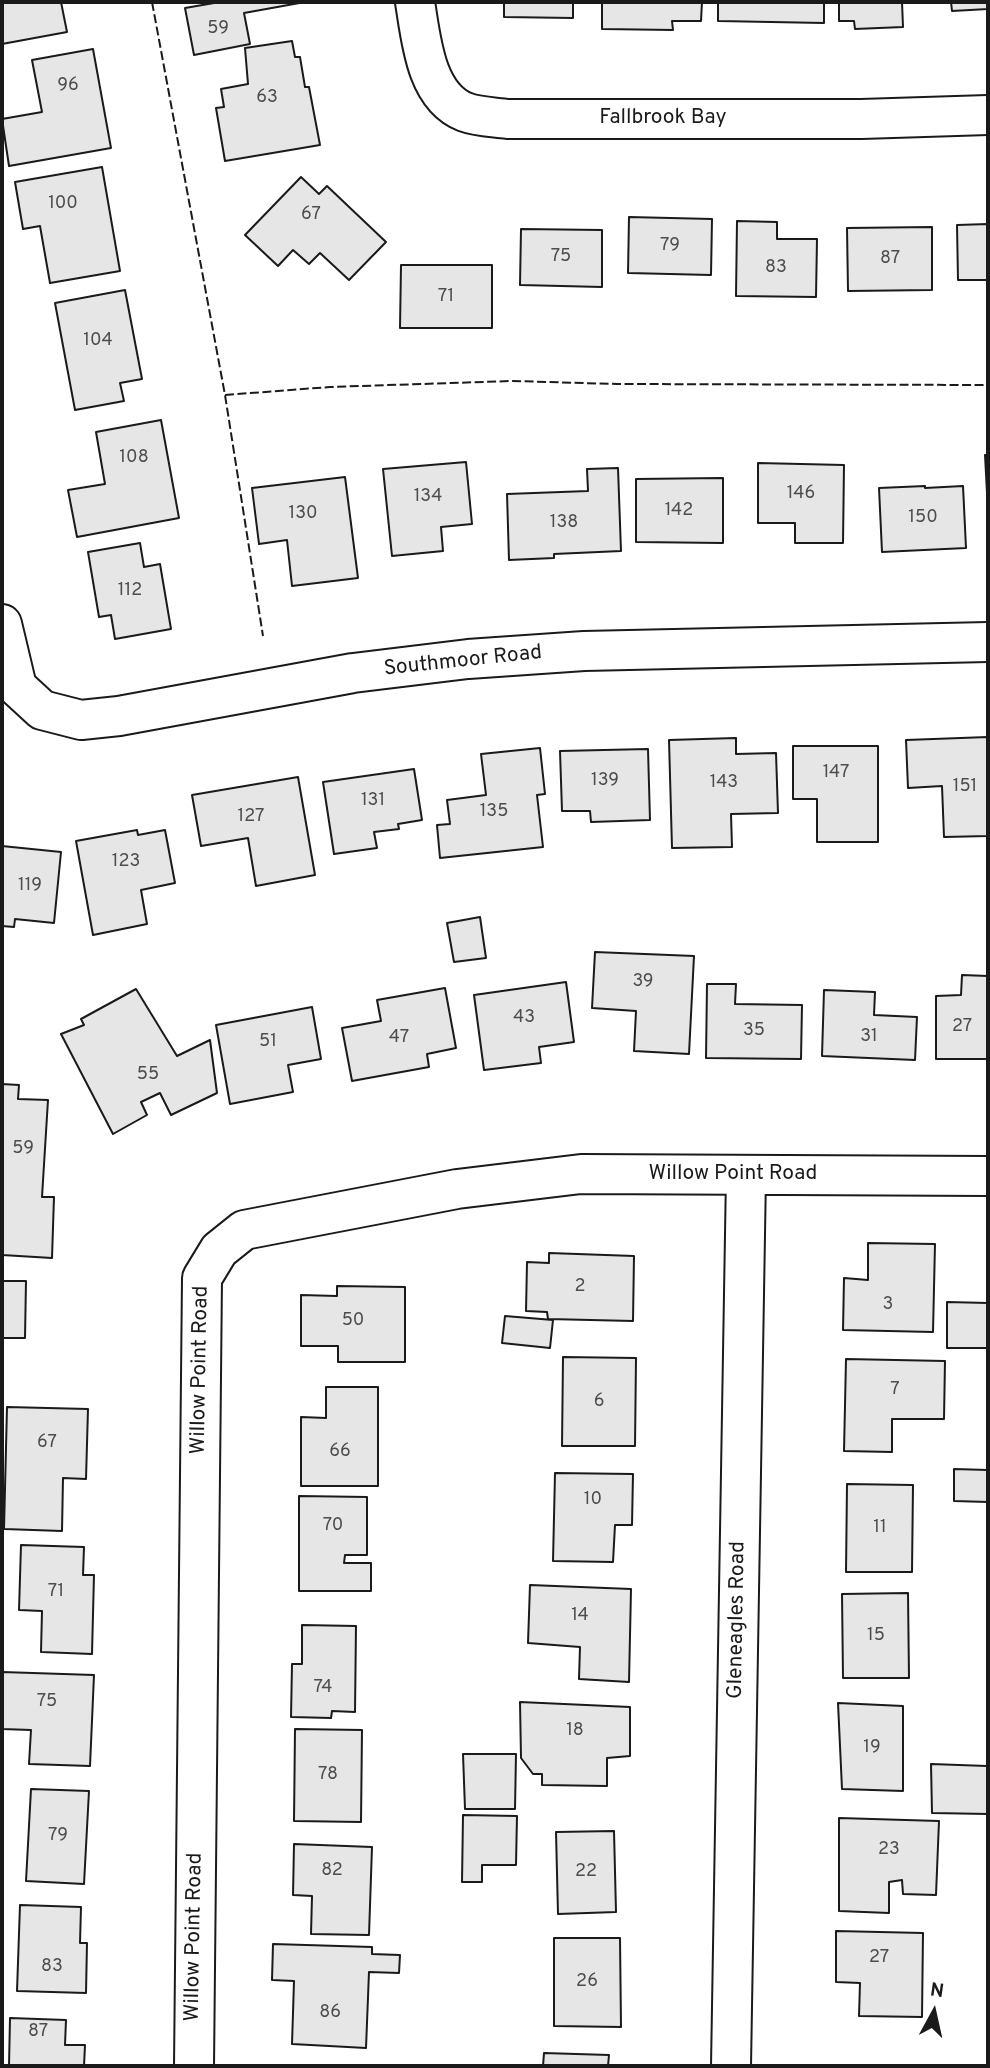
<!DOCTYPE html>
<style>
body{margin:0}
#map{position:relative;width:990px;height:2068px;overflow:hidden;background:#fff;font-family:Overpass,sans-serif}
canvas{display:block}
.frame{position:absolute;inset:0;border:4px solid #1a1a1a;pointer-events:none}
.north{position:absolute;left:899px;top:1977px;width:70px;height:70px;-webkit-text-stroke:5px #fff;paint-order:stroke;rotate:8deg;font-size:19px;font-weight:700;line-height:28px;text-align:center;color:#1a1a1a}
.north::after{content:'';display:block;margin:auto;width:24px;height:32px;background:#1a1a1a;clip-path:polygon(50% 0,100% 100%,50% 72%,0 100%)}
</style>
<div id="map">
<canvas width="990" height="2068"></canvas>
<div class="frame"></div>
<div class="north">N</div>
</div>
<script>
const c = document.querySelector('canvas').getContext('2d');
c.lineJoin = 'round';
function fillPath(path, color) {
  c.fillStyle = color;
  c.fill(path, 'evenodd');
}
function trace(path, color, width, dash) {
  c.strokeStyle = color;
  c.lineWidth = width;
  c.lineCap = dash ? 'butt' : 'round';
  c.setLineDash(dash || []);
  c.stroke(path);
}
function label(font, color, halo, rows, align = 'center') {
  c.font = font + ' Overpass,sans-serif';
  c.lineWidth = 5;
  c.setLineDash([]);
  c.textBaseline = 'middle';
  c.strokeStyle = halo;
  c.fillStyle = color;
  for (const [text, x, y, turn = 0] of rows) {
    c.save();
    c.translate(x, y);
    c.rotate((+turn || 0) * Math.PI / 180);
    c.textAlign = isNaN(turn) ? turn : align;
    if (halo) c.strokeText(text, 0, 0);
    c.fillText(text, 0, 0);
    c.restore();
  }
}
const building = new Path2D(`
 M2,2H61L67,32L2,44Z
 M220,2H305L244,13L250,44L194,55L185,8Z
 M504,2H573V18L504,17Z
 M602,2H702L701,21H672L673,30L602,29Z
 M718,2H824V23L718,21Z
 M839,2H902L903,27L855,29L854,21H839Z
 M951,2H988V9L952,11Z
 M292,41L295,57H300L305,87H309L320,145L225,161L216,108L224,107L221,89L248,84L245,48Z
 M93,49L111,148L9,166L2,119L42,112L32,60Z
 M102,167L120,271L50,283L40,226L23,229L15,182Z
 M301,177L319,194L327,186L386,242L349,280L320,253L309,264L293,250L278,266L245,235Z
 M629,217L712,219L711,275L628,273Z
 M737,221L777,222V239H817L816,297L736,296Z
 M988,224V280H958L957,225Z
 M932,227V290L848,291L847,228Z
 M521,229L602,230V287L520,285Z
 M401,265H492V328H400Z
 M125,290L142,379L120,383L124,401L75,410L55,303Z
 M161,420L179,518L77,537L68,490L105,484L96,432Z
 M985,455H988V512Z
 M466,462L472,524L441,527L443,551L392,556L383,469Z
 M758,463L844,465L843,543H795V523H758Z
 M618,468L621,551L554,554V558L509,560L507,494L588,491L587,469Z
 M345,477L358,578L292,586L287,540L259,544L252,488Z
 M723,478V543L636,542V479Z
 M925,486V488L963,486L966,548L882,552L879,488Z
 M140,543L144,567L160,564L171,629L115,639L111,615L99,617L88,552Z
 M988,737V836L944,837L942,786L908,788L906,740Z
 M736,738V754L776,753L778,813L731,814L732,847L672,848L669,740Z
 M793,746H878V842H817V799H793Z
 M540,748L545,794L537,795L543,847L440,858L437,825L450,824L447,800L486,795L481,754Z
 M648,749L650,820L591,822L590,811H562L560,751Z
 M414,769L422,820L398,824L399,829L374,832L377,848L334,854L323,782Z
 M298,777L315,875L256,886L248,838L201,846L192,795Z
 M137,830L138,835L165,830L175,883L141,890L147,924L93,935L76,841Z
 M2,846L61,852L54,923L15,919L14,927L2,926Z
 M480,917L486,958L454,962L447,923Z
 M595,952L694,956L689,1054L634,1051L636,1011L592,1008Z
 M962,975L988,976V1059H936V996L961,995Z
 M566,982L574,1042L539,1047L541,1063L484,1070L474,995Z
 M707,984H736L735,1004L802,1005L801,1059L706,1058Z
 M445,988L456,1048L427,1054L429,1067L352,1081L342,1028L381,1021L377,1000Z
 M136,989L177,1056L210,1040L217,1093L171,1115L160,1093L141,1102L147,1115L113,1134L61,1034L84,1025L81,1019Z
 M824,990L875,992L874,1015L917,1017L915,1060L822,1056Z
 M312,1007L321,1059L288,1065L293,1092L230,1104L216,1025Z
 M2,1084L19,1085L18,1099L48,1100L42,1197H54L52,1258L2,1255Z
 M868,1243L935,1244L933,1332L843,1330L844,1278L868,1280Z
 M549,1253L634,1256L633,1321L548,1319L547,1312L526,1311L527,1262L549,1263Z
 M2,1281H26L25,1338H2Z
 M337,1286L405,1287V1362H338V1346H301V1295L337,1296Z
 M947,1302L988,1303V1348H947Z
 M505,1316L553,1320L550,1348L502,1343Z
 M563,1357L636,1358L635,1446H562Z
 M846,1359L945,1361L944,1419H892V1452L844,1451Z
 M326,1387H378V1486H301V1417L326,1418Z
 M7,1407L88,1409L86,1479L63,1478L62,1531L4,1529Z
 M954,1469L988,1470V1502L954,1501Z
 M555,1473L633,1474L632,1525H615L613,1562L553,1561Z
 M847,1484L913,1485L912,1572H846Z
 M299,1496L367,1497V1555H345L344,1563H371V1591H299Z
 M21,1545L84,1547L83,1575H94L92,1654L41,1652L42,1611L19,1610Z
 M530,1585L631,1589L629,1682L579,1679L580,1647L528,1643Z
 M908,1593L909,1678H843L842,1594Z
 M302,1625L356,1626L355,1712L332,1711L331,1718L291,1717L292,1664H302Z
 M2,1672L94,1675L90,1766L29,1764L31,1730L2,1729Z
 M520,1702L630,1707V1756L607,1758V1786L542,1785V1774H533L521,1758Z
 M838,1703L903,1706V1791L842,1789Z
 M295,1729L362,1730L361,1822L294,1821Z
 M463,1754H516L515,1809H465Z
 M931,1764L987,1766L988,1814L932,1813Z
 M31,1789L89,1791L84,1884L26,1881Z
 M463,1815L517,1816L516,1865H482V1882H462Z
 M839,1818L939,1821L936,1895L903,1894L902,1880L889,1882V1913L839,1911Z
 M614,1831L616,1912L558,1914L556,1832Z
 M294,1844L372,1847L369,1935L311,1934L312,1896L293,1895Z
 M20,1905L81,1907L80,1943H87L86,1993L17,1991Z
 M836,1931L923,1933L922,2017L859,2016L860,1983L836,1982Z
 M554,1938H620L621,2027L554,2026Z
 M273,1944L372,1947V1954L400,1955L399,1973L369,1972L366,2048L292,2044L294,1981L272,1980Z
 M10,2018L66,2020L65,2045H85L84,2066H9Z
 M544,2053L609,2055L608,2066H543Z`);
const minor = new Path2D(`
 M415,2C421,38 425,96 465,112C478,117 494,117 508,119H861L988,115
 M2,624L17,687L42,710L81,720L119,716L353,673L468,659L584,651L988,642
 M194,2066L202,1278L219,1250L244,1230L457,1189L581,1174L988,1176
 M731,2066L746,1175`);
const fence = new Path2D(`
 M152,2L225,395L263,636
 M225,395L330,387L512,381L617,384L988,385`);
const numberNames = [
 ["59",218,29],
 ["96",68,86],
 ["63",267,98],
 ["100",63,204],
 ["67",311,215],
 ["79",670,246],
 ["75",561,257],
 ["87",890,259],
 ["83",776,268],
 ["71",446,297],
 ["104",98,341],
 ["108",134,458],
 ["146",801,494],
 ["134",428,497],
 ["142",679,511],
 ["130",303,514],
 ["150",923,518],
 ["138",564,523],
 ["112",130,591],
 ["147",836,773],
 ["139",605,781],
 ["143",724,783],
 ["151",965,787],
 ["131",373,801],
 ["135",494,812],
 ["127",251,817],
 ["123",126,862],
 ["119",30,886],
 ["39",643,982],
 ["43",524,1018],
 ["27",962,1027],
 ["35",754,1031],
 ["31",869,1037],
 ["47",399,1038],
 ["51",268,1042],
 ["55",148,1075],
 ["59",23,1149],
 ["2",580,1287],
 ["3",888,1305],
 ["50",353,1321],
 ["7",895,1390],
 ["6",599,1402],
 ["67",47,1443],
 ["66",340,1452],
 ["10",593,1500],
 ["70",333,1526],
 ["11",880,1528],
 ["71",56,1592],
 ["14",580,1616],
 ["15",876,1636],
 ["74",323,1688],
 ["75",47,1702],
 ["18",575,1731],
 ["19",872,1748],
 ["78",328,1775],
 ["79",58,1836],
 ["23",889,1850],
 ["82",332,1871],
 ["22",586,1872],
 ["27",879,1958],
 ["83",52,1967],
 ["26",587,1982],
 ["86",330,2013],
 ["87",38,2032]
];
const streetNames = [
 ["Fallbrook Bay",663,119],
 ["Southmoor Road",463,662,-6],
 ["Willow Point Road",733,1175],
 ["Willow Point Road",201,1370,-89],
 ["Gleneagles Road",738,1620,-89],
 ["Willow Point Road",195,1937,-89]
];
fillPath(building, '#e6e6e6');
trace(building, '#1a1a1a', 2);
trace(minor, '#1a1a1a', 42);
trace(minor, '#fff', 38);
trace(fence, '#1a1a1a', 2, [9, 3.5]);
label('18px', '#4d4d4d', null, numberNames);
label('21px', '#1a1a1a', '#fff', streetNames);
</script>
